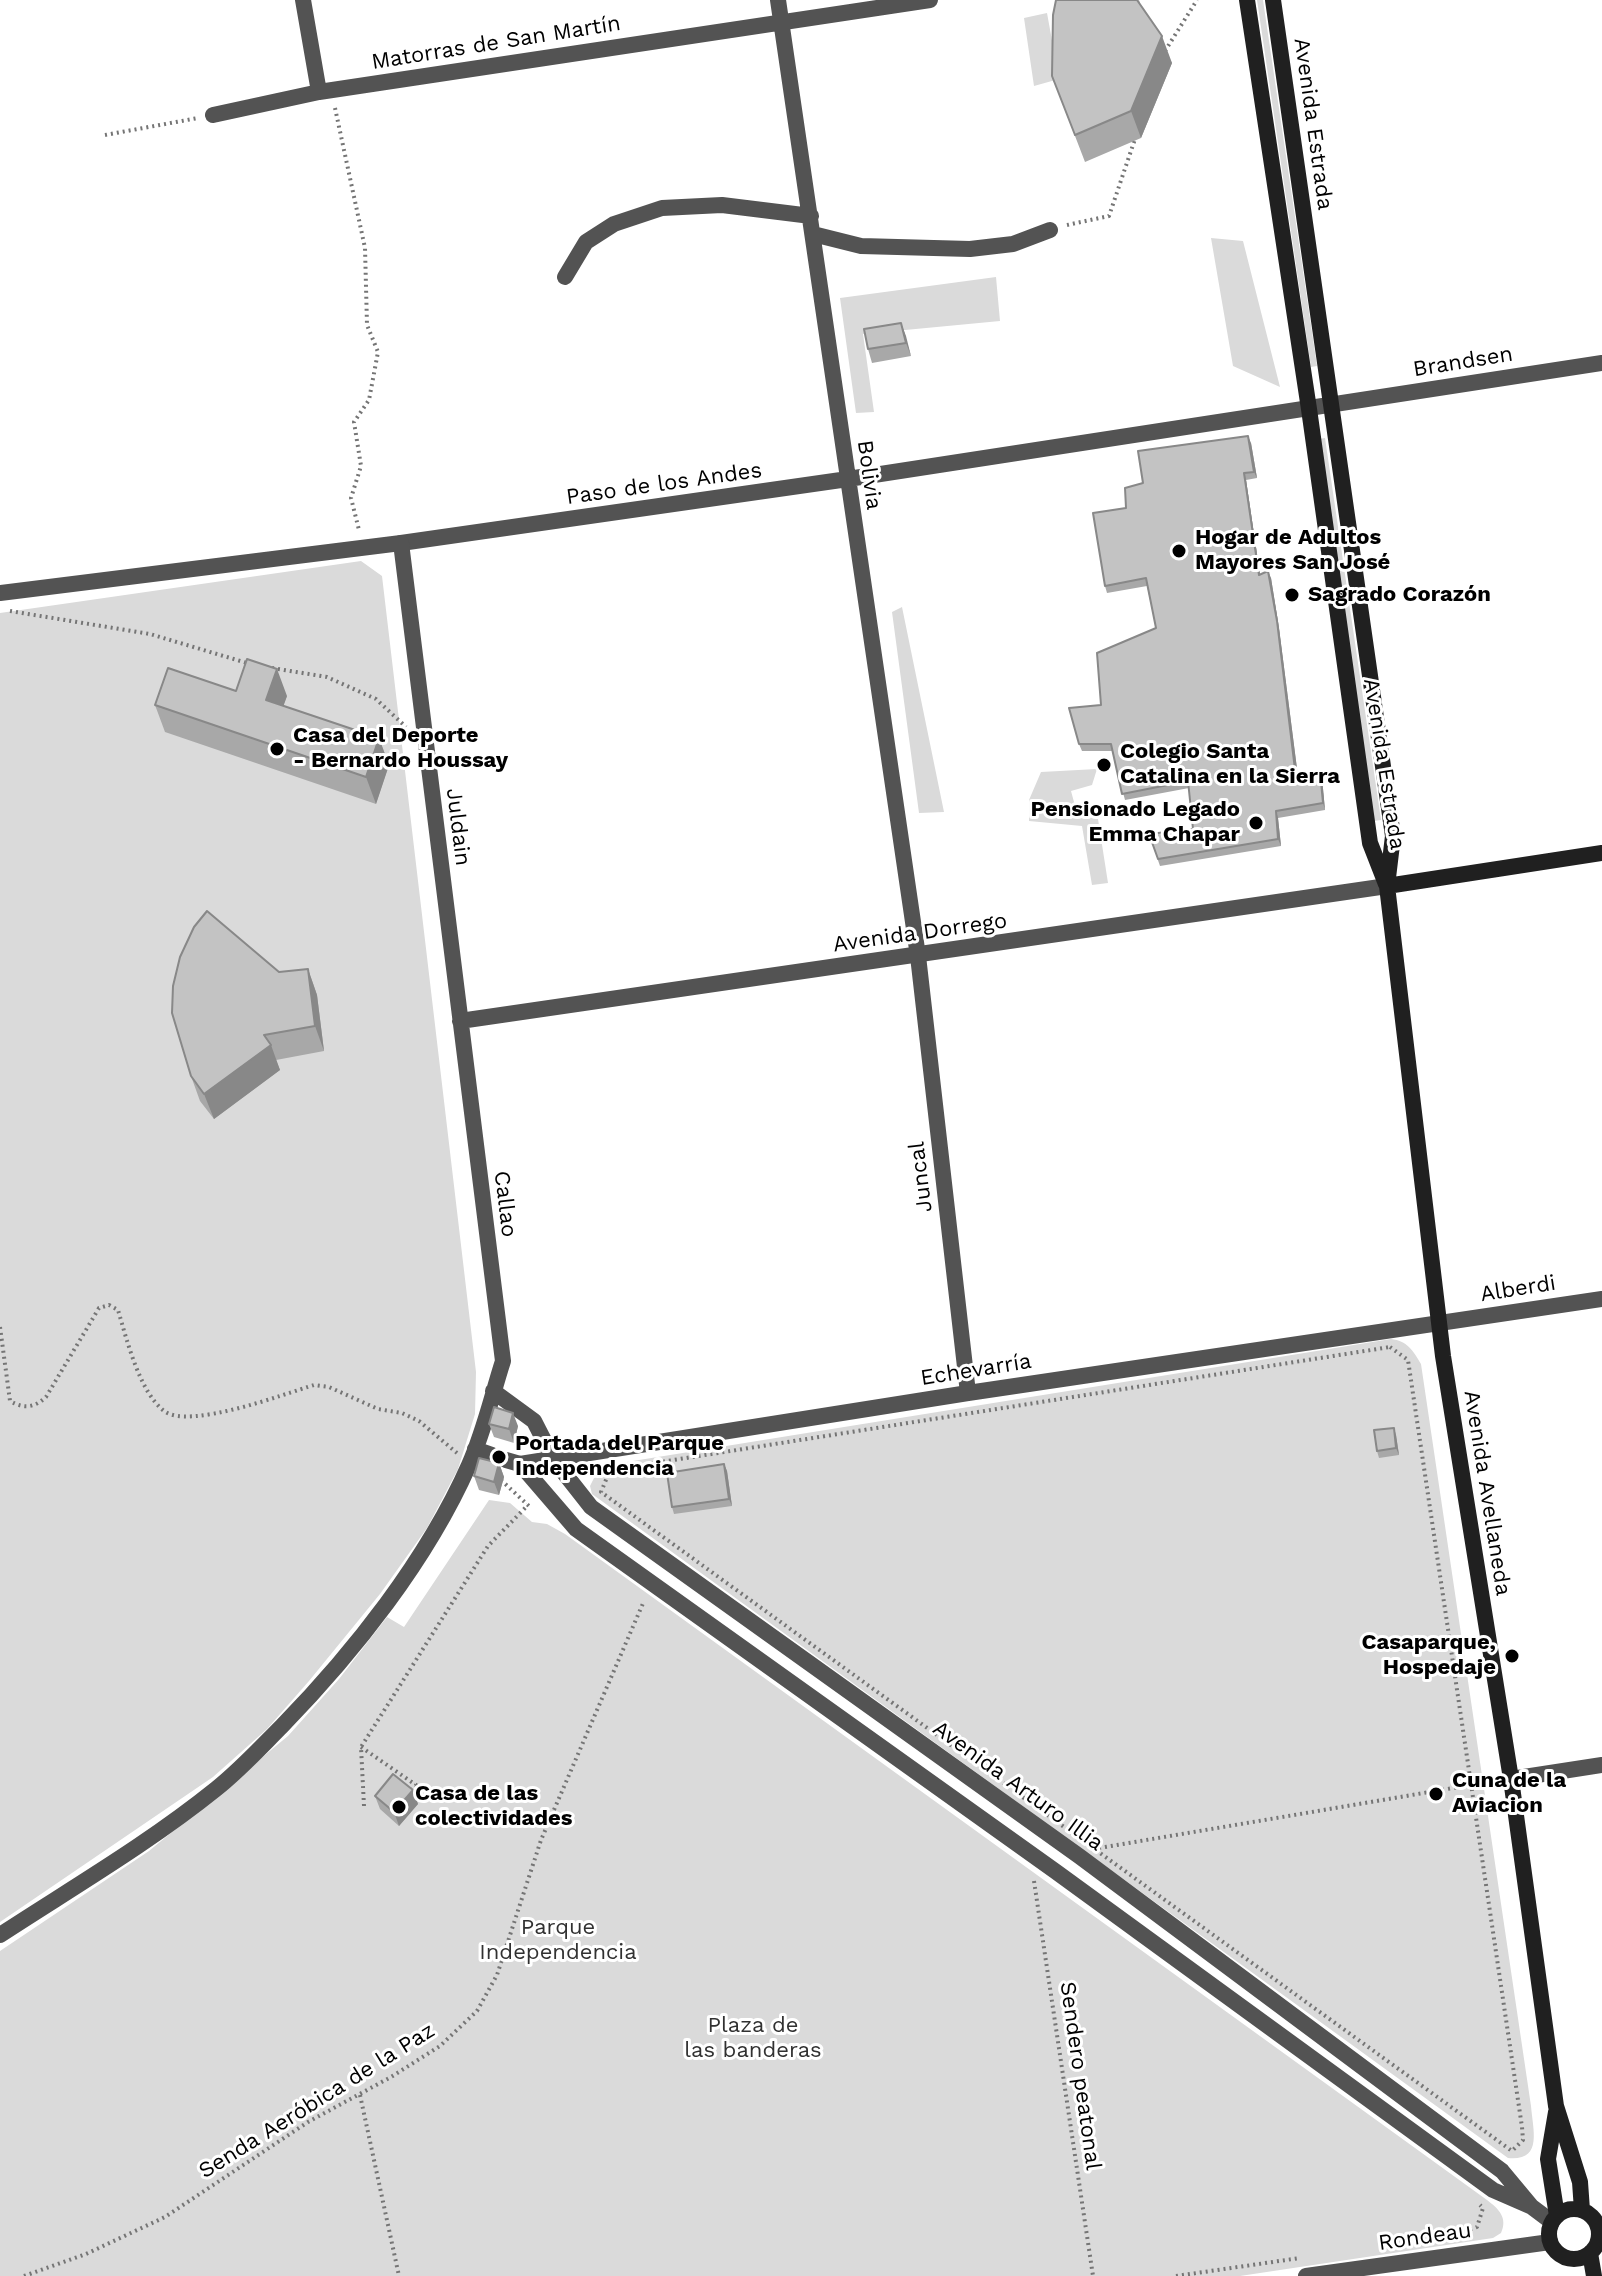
<!DOCTYPE html>
<meta charset="utf-8">
<style>
body{margin:0}
canvas{display:block;background:#fff}
</style>
<canvas width="1602" height="2276"></canvas>
<script>
const c = document.querySelector('canvas').getContext('2d');
c.lineJoin = 'round';
function fillPath(path, color) {
  c.fillStyle = color;
  c.fill(path, 'evenodd');
}
function trace(path, color, width, dash) {
  c.strokeStyle = color;
  c.lineWidth = width;
  c.lineCap = dash ? 'butt' : 'round';
  c.setLineDash(dash || []);
  c.stroke(path);
}
function label(font, color, halo, rows, align = 'center') {
  c.font = font + ' "Work Sans",sans-serif';
  c.lineWidth = 6;
  c.setLineDash([]);
  c.textBaseline = 'middle';
  c.strokeStyle = halo;
  c.fillStyle = color;
  for (const [text, x, y, turn = 0] of rows) {
    c.save();
    c.translate(x, y);
    c.rotate((+turn || 0) * Math.PI / 180);
    c.textAlign = isNaN(turn) ? turn : align;
    if (halo) c.strokeText(text, 0, 0);
    c.fillText(text, 0, 0);
    c.restore();
  }
}
const green = new Path2D(`
 M1257,0H1263L1317,366L1311,367Z
 M1047,13L1059,79L1034,86L1024,18Z
 M1211,238L1243,241L1280,387L1233,366Z
 M996,277L1000,321L863,334L874,412L856,413L840,298Z
 M1325,438L1381,820L1374,821L1318,439Z
 M361,561L382,576L476,1372L475,1414L458,1469L427,1528L380,1594L309,1681L267,1729L213,1777L0,1922V613Z
 M902,607L944,812L919,813L892,612Z
 M1097,769L1092,785L1071,791L1077,813L1098,819L1108,883L1092,885L1082,826L1029,821V800L1041,772Z
 M1391,1339C1407,1341 1413,1350 1421,1364L1531,2106C1533,2131 1543,2161 1508,2158L592,1494L590,1486L597,1472L608,1465Z
 M489,1500L510,1503L532,1522L547,1524L565,1534L1487,2200C1499,2209 1508,2218 1501,2233L1493,2238L1240,2276H0V1951L149,1851L288,1736L339,1679L387,1617L404,1627Z`);
const path = new Path2D(`
 M1165,51L1197,0
 M335,108L365,248L367,325L378,352L369,400L354,422L361,466L351,498L359,530
 M105,135L198,118
 M1067,225L1109,216L1135,139
 M10,611L150,634L247,663
 M272,668L327,677L376,699L406,727
 M0,1327L10,1401C24,1409 34,1408 46,1397L99,1308L109,1305L118,1310C127,1340 139,1391 164,1411C189,1430 284,1394 314,1385L329,1387L378,1409L402,1413L419,1421L457,1453
 M1390,1347L1408,1360L1522,2127L1523,2140L1512,2151L601,1492L610,1470Z
 M501,1480L530,1507
 M361,1747L416,1785L408,1792
 M364,1806L361,1747L488,1546L528,1505
 M1099,1848L1471,1785
 M1034,1881L1093,2276
 M360,2095L399,2276
 M1459,2234L1477,2227L1483,2208L1480,2205
 M24,2276L86,2254L165,2217L308,2122L391,2077L440,2046L477,2011L497,1975L541,1840L644,1601
 M1176,2276L1300,2258`);
const minor = new Path2D(`
 M303,0L319,92
 M778,0L918,956L968,1393
 M213,115L319,92L930,0
 M813,234L861,246L970,249L1013,244L1050,230
 M565,277L586,242L614,224L662,208L722,205L811,216
 M401,543L848,479L1602,363
 M520,1464L968,1393L1602,1299
 M1511,1779L1602,1765
 M1599,2230L1602,2229
 M1306,2276L1550,2242`);
const tertiary = new Path2D(`
 M0,593L401,543L503,1361C492,1395 484,1432 469,1465C427,1560 354,1652 282,1726C261,1747 240,1770 216,1789C149,1843 72,1888 0,1935
 M460,1021L1387,886
 M493,1391L534,1421L554,1460L591,1507L1079,1856L1502,2171L1532,2207
 M475,1449L492,1455
 M506,1460L520,1464L576,1529L1055,1871L1493,2190L1532,2207L1552,2222`);
const secondary = new Path2D(`
 M1247,0L1309,409L1370,843L1386,884
 M1273,0L1393,836L1387,886L1443,1356L1511,1779L1556,2106L1580,2182L1582,2210
 M1387,886L1602,853
 M1556,2112L1548,2159L1557,2216
 M1549 2234a25 25 0 1 1 50 0a25 25 0 1 1-50 0Z
 M1590,2253L1594,2276`);
const wall = new Path2D(`
 M1139,0L1140,4L1172,63L1141,138L1085,162L1052,76Z
 M901,323L911,356L872,363L868,349Z
 M1251,443L1257,478L1246,480L1260,574L1271,578L1279,628L1298,777L1322,778L1325,810L1278,818L1281,846L1160,866L1149,834L1193,829L1189,788L1125,800L1112,751H1082L1079,744L1101,705L1156,628L1147,586L1107,593L1105,586L1126,508L1143,483Z
 M236,691L287,696L283,706L379,738L389,765L376,804L165,732L155,705Z
 M308,969L317,995L324,1051L276,1060L280,1070L214,1119L200,1101L191,1076L279,972Z
 M489,1424L518,1426L514,1443L494,1437Z
 M1396,1435L1399,1455L1379,1458L1377,1451Z
 M499,1463L504,1477L499,1495L479,1490L474,1476Z
 M724,1464L727,1471L732,1506L674,1514L672,1507Z
 M413,1790L418,1804L399,1826L380,1809L375,1796Z`);
const shadedWall = new Path2D(`
 M1162,36L1172,63L1141,138L1131,111Z
 M901,323L906,336L911,356L906,343Z
 M1248,436L1251,443L1257,478L1254,472Z
 M1244,473L1246,480L1261,581L1259,575Z
 M1268,571L1271,578L1279,628L1299,784L1296,778Z
 M277,669L287,696L276,727L266,700Z
 M379,738L389,765L376,804L366,777Z
 M1320,771L1322,778L1325,810L1323,803Z
 M1276,811L1278,818L1281,846L1278,839Z
 M308,969L317,995L324,1051L315,1026Z
 M271,1045L280,1070L214,1119L204,1094Z
 M513,1413L518,1426L514,1443L509,1429Z
 M1394,1428L1396,1435L1399,1455L1396,1448Z
 M499,1463L504,1477L499,1495L494,1482Z
 M724,1464L727,1471L732,1506L729,1499Z
 M413,1790L418,1804L399,1826L394,1812Z`);
const building = new Path2D(`
 M1056,0H1137L1162,36L1131,111L1075,135L1052,76L1053,15Z
 M901,323L906,343L868,349L864,329Z
 M1248,436L1254,472L1244,473L1259,575L1268,571L1277,621L1296,778L1320,771L1323,803L1276,811L1278,839L1158,859L1149,834L1193,829L1188,781L1122,794L1111,744H1079L1069,708L1101,705L1097,653L1156,628L1146,578L1105,586L1093,513L1126,508L1125,488L1143,483L1138,451Z
 M247,659L277,669L266,700L379,738L366,777L155,705L168,668L236,691Z
 M207,911L279,972L308,969L315,1026L264,1035L271,1045L204,1094L191,1076L172,1013L173,986L180,957L194,927Z
 M494,1407L513,1413L509,1429L489,1424Z
 M1394,1428L1396,1448L1377,1451L1374,1430Z
 M479,1458L499,1463L494,1482L474,1476Z
 M724,1464L729,1499L672,1507L667,1473Z
 M393,1774L413,1790L394,1812L375,1796Z`);
const markers = [
 [1179,551,8,"#000"],
 [1292,595,8,"#000"],
 [277,749,8,"#000"],
 [1104,765,8,"#000"],
 [1256,823,8,"#000"],
 [499,1457,8,"#000"],
 [1512,1656,8,"#000"],
 [1436,1794,8,"#000"],
 [399,1807,8,"#000"]
];
const streetNames = [
 ["Matorras de San Martín",496,43,-9],
 ["Avenida Estrada",1313,124,82],
 ["Brandsen",1463,362,-9],
 ["Bolivia",869,475,82],
 ["Paso de los Andes",664,484,-8],
 ["Avenida Estrada",1384,764,81],
 ["Juldain",458,827,83],
 ["Avenida Dorrego",920,933,-8],
 ["Juncal",921,1177,-97],
 ["Callao",505,1204,83],
 ["Alberdi",1518,1289,-9],
 ["Echevarría",976,1370,-9],
 ["Avenida Avellaneda",1487,1493,81],
 ["Avenida Arturo Illia",1018,1786,36],
 ["Sendero peatonal",1080,2076,82],
 ["Senda Aeróbica de la Paz",317,2101,-32],
 ["Rondeau",1425,2237,-8]
];
const poiNames = [
 ["Hogar de Adultos",1195,538],
 ["Mayores San José",1195,563],
 ["Sagrado Corazón",1308,595],
 ["Casa del Deporte",293,736],
 ["- Bernardo Houssay",293,761],
 ["Colegio Santa",1120,752],
 ["Catalina en la Sierra",1120,777],
 ["Pensionado Legado",1240,810,"right"],
 ["Emma Chapar",1240,835,"right"],
 ["Portada del Parque",515,1444],
 ["Independencia",515,1469],
 ["Casaparque,",1496,1643,"right"],
 ["Hospedaje",1496,1668,"right"],
 ["Cuna de la",1452,1781],
 ["Aviacion",1452,1806],
 ["Casa de las",415,1794],
 ["colectividades",415,1819]
];
const parkNames = [
 ["Parque",558,1928],
 ["Independencia",558,1953],
 ["Plaza de",753,2026],
 ["las banderas",753,2051]
];
fillPath(green, '#dadada');
trace(path, '#757575', 4, [2, 4]);
trace(minor, '#535353', 16);
trace(tertiary, '#535353', 16);
trace(secondary, '#202020', 16);
fillPath(wall, '#a8a8a8');
fillPath(shadedWall, '#888');
fillPath(building, '#c3c3c3');
trace(building, '#888', 2);
for (const [x, y, r, color] of markers) {
  const dot = new Path2D();
  dot.arc(x, y, r, 0, 2 * Math.PI);
  c.fillStyle = color;
  c.fill(dot);
  trace(dot, '#fff', 3);
}
label('22px', '#000', '#fff', streetNames);
label('bold 22px', '#000', '#fff', poiNames, 'left');
label('22px', '#313131', '#fff', parkNames);
</script>
